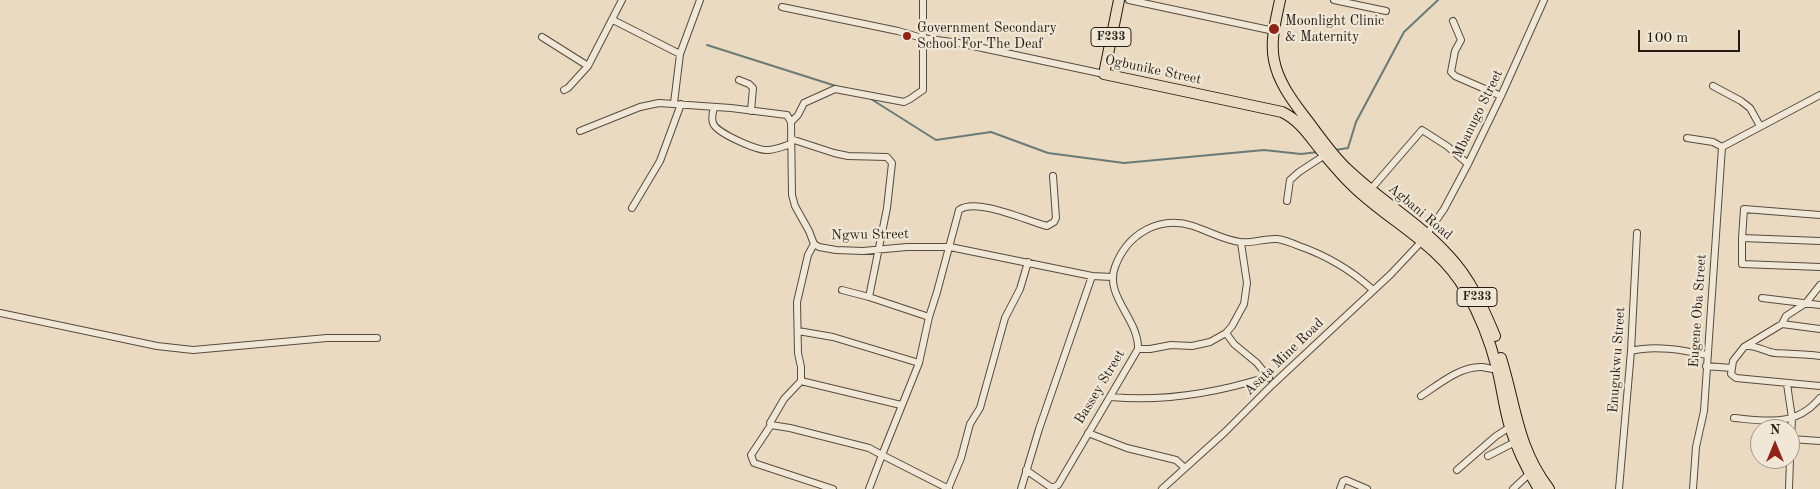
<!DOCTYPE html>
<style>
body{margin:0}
#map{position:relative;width:1820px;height:489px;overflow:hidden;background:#eadac1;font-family:"Old Standard TT",serif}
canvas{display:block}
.north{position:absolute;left:1750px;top:419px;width:50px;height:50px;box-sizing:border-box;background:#f1e7d7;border:1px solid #9f9588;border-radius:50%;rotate:0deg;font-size:14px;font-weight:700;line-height:20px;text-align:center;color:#251b11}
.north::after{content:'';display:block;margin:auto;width:18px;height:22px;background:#8f2418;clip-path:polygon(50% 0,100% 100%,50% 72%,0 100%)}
.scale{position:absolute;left:1638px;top:30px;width:102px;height:22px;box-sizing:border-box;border:2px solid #251b11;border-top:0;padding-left:6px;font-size:15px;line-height:18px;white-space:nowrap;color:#251b11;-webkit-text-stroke:4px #f1e7d7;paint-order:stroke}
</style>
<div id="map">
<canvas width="1820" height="489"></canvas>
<div class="north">N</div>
<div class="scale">100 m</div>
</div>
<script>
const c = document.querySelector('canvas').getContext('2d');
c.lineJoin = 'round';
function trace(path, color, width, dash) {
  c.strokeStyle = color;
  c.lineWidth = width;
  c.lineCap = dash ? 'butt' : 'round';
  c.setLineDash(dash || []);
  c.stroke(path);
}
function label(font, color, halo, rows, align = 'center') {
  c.font = font + ' "Old Standard TT",serif';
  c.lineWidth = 4.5;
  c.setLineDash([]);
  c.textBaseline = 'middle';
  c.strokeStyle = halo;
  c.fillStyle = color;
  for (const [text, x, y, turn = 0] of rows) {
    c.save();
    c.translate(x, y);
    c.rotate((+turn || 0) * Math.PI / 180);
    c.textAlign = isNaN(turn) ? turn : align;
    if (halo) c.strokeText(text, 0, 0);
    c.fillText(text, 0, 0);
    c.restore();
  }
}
const stream = new Path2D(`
 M707,45L836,86
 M871,99L936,140L991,132L1048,153L1124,163L1264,150L1301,154L1318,152
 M1335,150L1348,148L1356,122L1404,32L1438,0`);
const street = new Path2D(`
 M923,0V90L910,99L904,102L835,89L804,103L798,115L791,122L792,195L795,206L809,231L814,244L819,247L836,250L863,251L907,247H950L1092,276L1112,277
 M1129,0L1274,31
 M1334,0L1386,11
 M782,7L898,31L922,38L959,43L1104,74
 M613,20L680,54
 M1453,21L1461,40L1455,51L1451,72L1455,76L1501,96
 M542,37L588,66L622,0
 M739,80L749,84L753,88L751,111
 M1713,86L1741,101L1750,108L1760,126
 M564,90L568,88L588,66
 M674,103L680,54L700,0
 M714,107C713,112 711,118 713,123C716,133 758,151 768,150C775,150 784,146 791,144
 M580,131L640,107L659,103L731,108L787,115L791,122
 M1687,138L1713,142L1722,147
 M791,139L834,153L848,156L887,157L892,163L887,208L869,297
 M1371,189L1422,130L1447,146L1468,164
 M1287,201L1290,180L1299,172L1325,155
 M632,208L660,161L681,104
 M1742,238L1744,209L1820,215
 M1820,241L1742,238V264L1820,267
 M814,244L808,255L797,302L798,353L801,367V381L784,399L770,423L771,425L790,428L869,448L882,455L919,363L929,317L937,292L959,210C976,197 1027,221 1047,226L1054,222L1056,218L1053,176
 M842,290L869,297L929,317
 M1762,298L1820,305
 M0,313L157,346L193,350L327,338H377
 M1782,324L1820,329
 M798,331L833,337L919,363
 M1226,333L1234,344L1257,363L1269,378
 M1748,346C1758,346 1766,352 1775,353C1790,354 1805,354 1820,356
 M1138,349H1150L1171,345L1192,346L1210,342L1226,333L1232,326L1244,304L1247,283L1241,243
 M1631,351C1655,345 1683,350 1707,355
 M1706,366L1732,368L1733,361L1744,347L1782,324L1786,316L1806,303L1820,285
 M1732,368L1731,374L1736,378L1820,386
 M801,381L901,405
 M1787,384L1792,418L1790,459
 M1421,396C1438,385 1460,366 1482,367C1487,368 1493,369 1498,370
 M1111,397C1164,402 1216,393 1267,377
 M1734,418C1768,421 1796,427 1820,398
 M771,425L751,455L754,463L833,489
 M1088,433L1127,448L1176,460L1185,468
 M1791,439L1820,441
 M1488,456L1515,442
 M1026,470L1052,488L1058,485L1138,349C1139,319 1104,296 1115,267C1127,234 1159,215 1193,226C1208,231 1224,240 1240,242C1251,244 1265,238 1277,239C1285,240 1292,243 1299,246C1328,256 1350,269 1373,290
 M1457,470L1496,436L1510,427
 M869,489L882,455L949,489
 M948,489L961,458L970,424L980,408L1005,318L1020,289L1028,262
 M1021,489L1039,429L1092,276
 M1162,489L1225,432L1272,385L1391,274L1422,241L1444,209L1468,164L1501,96L1544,0
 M1340,489L1343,481L1346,480L1367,489
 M1513,489L1529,474
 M1619,489L1631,351L1637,233
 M1693,489L1696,447L1704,411L1722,147L1820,95
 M1789,489L1790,459`);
const primary = new Path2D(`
 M1119,0L1104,74L1282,112C1301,121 1311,139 1324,154C1334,166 1344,178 1355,188C1392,223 1440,245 1466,291C1480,315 1490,341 1497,368C1502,387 1504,408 1510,427C1517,449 1527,470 1539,489
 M1280,0C1276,20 1270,40 1274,60C1278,81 1291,99 1304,116C1318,134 1331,154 1347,169C1379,200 1418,222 1448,255C1470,278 1483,307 1495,336
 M1501,358C1516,406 1517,447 1549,489`);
const markers = [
 [1274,29,6,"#8f2418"],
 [907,36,5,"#8f2418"]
];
const shields = [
 [1111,37,40],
 [1477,297,40]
];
const shieldNames = [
 ["F233",1111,37],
 ["F233",1477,297]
];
const poiNames = [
 ["Moonlight Clinic",1285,21],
 ["& Maternity",1285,37],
 ["Government Secondary",917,28],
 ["School For The Deaf",917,44]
];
const streetNames = [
 ["Ogbunike Street",1153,70,12],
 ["Mbanugo Street",1478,114,-64],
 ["Agbani Road",1420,212,40],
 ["Ngwu Street",870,235,-1],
 ["Eugene Oba Street",1698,311,-86],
 ["Asata Mine Road",1284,357,-44],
 ["Enugukwu Street",1617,360,-86],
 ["Bassey Street",1100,387,-59]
];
trace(stream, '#6a7a75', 2);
trace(street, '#564b3d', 8);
trace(primary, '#251b11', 12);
trace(street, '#f1e7d7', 6);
trace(primary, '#eadac1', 10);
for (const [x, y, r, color] of markers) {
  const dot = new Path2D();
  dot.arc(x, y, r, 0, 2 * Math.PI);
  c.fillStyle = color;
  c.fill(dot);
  trace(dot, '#f1e7d7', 2);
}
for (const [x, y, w] of shields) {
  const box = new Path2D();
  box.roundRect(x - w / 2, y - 9.5, w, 19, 4);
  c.fillStyle = '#f1e7d7';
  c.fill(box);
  trace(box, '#251b11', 1);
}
label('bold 12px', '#251b11', null, shieldNames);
label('14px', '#251b11', '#f1e7d7', poiNames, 'left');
label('14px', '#251b11', '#f1e7d7', streetNames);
</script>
